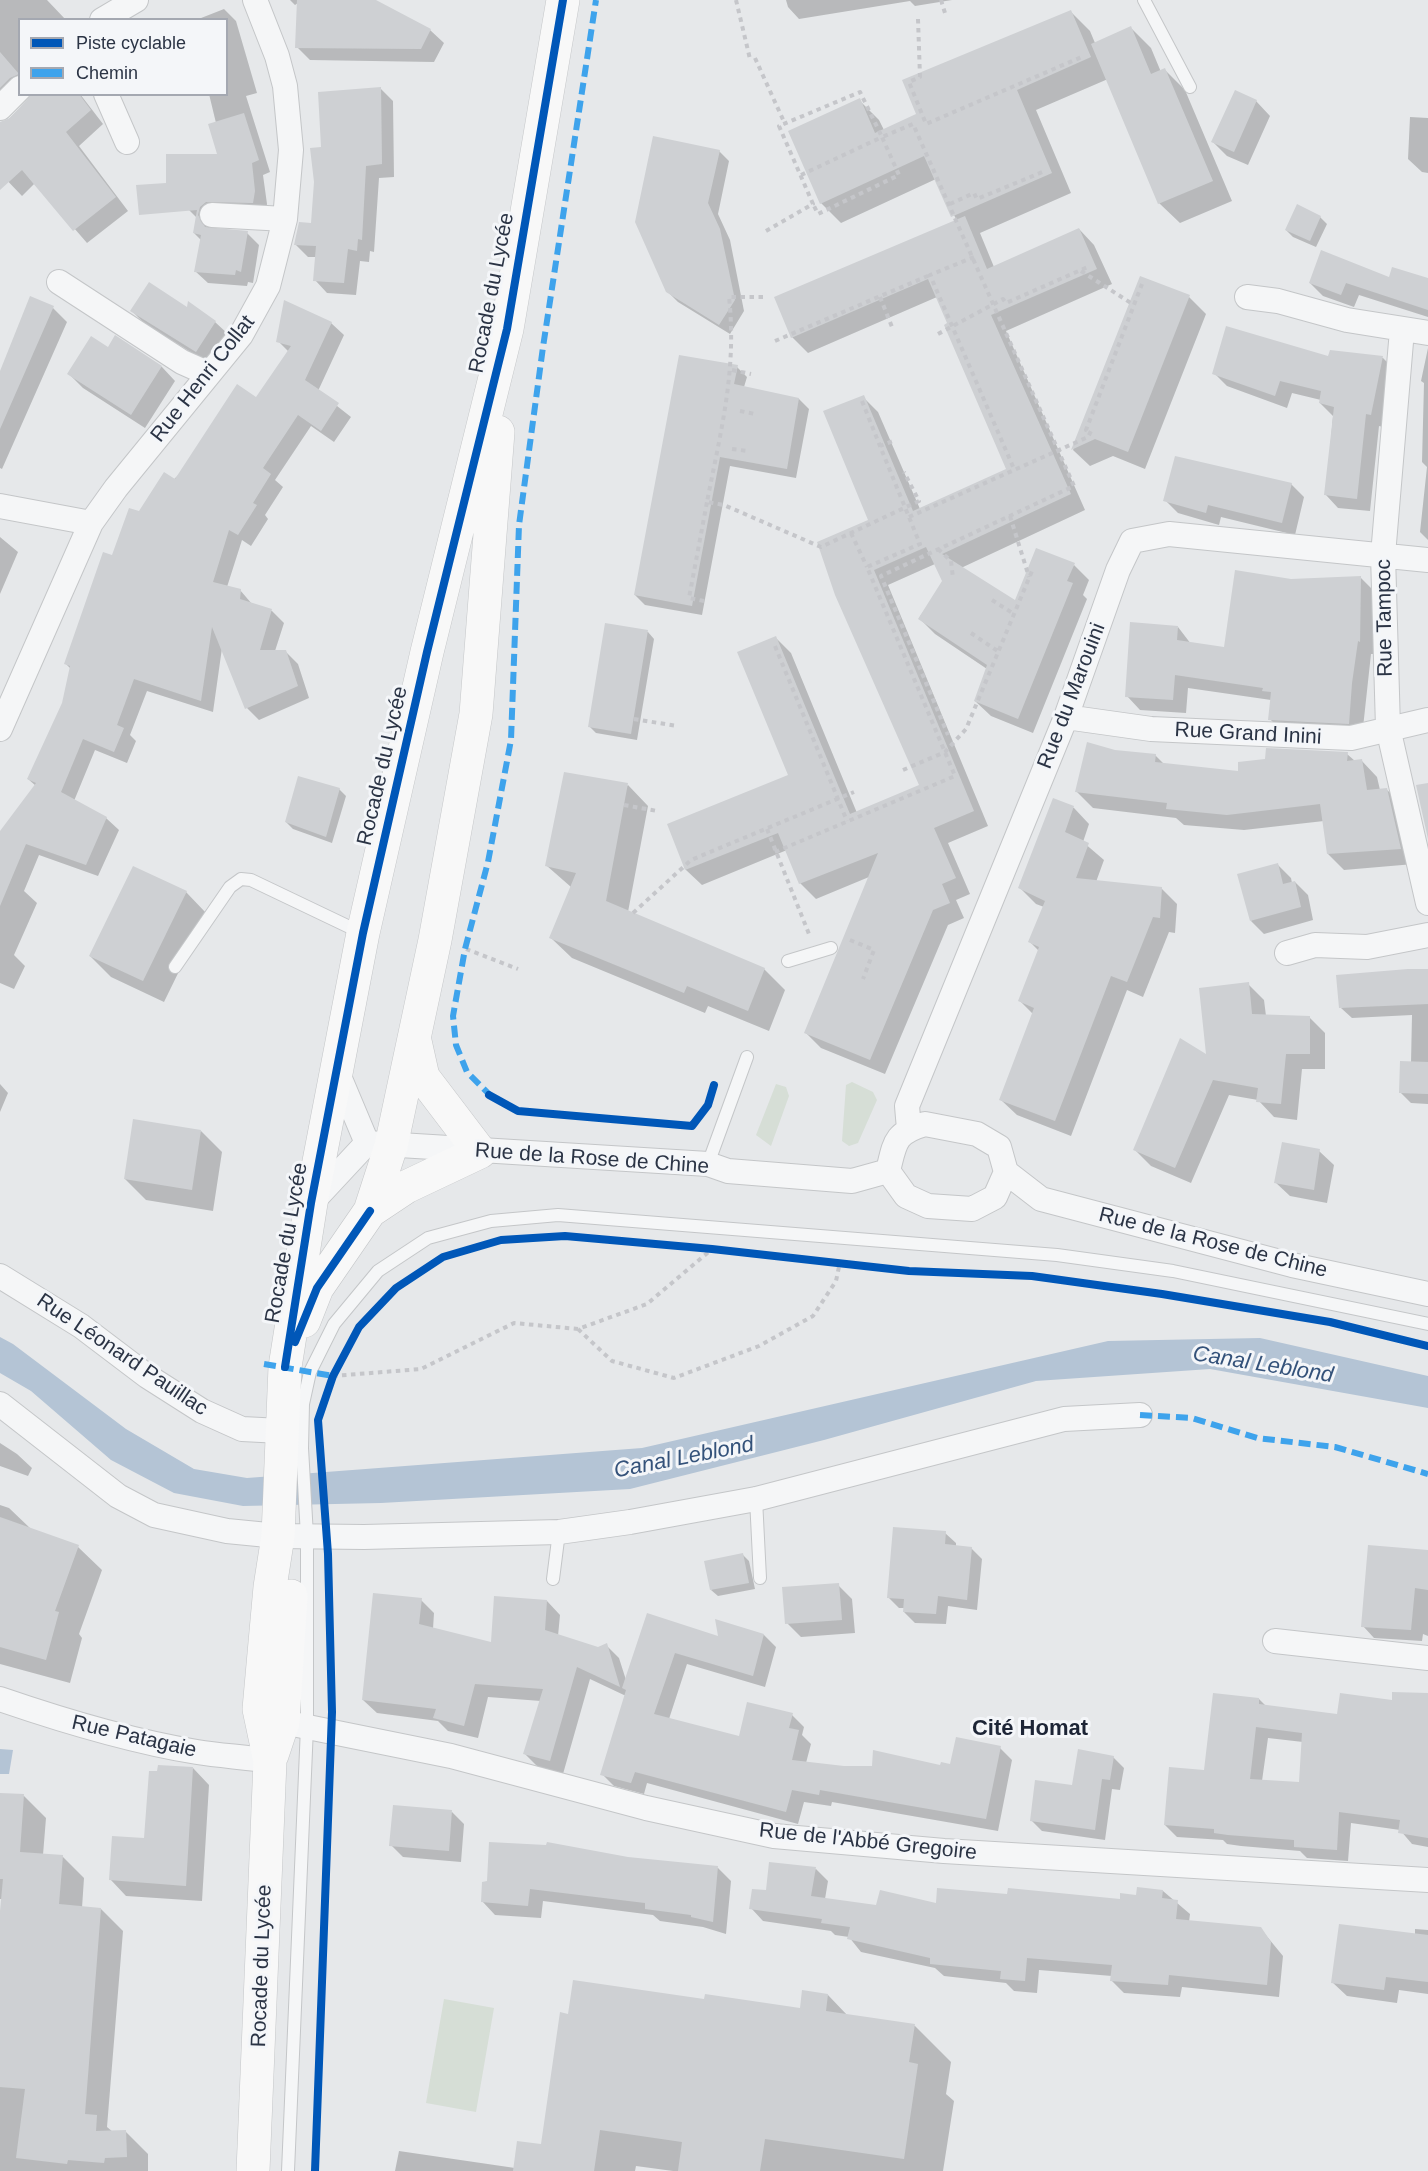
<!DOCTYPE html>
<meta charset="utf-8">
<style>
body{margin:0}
#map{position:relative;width:1428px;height:2171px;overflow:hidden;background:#e6e8ea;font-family:Arial,sans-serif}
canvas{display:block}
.legend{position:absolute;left:18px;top:18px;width:210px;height:78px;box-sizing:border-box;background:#f4f6f9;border:2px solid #a4a8b1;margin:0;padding:8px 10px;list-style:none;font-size:18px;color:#2b3445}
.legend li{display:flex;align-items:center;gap:12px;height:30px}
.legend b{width:30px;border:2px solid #a4a8b1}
</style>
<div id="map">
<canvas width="1428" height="2171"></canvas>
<ul class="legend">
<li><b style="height:8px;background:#0057b8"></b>Piste cyclable</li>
<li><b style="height:8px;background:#3ea3ec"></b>Chemin</li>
</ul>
</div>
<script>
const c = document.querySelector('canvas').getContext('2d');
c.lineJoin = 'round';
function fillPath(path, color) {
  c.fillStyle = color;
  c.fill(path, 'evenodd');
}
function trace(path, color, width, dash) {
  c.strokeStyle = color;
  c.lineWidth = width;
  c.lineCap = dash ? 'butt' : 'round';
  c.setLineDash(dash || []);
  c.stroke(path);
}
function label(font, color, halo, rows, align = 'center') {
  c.font = font + ' Arial,sans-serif';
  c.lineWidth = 6;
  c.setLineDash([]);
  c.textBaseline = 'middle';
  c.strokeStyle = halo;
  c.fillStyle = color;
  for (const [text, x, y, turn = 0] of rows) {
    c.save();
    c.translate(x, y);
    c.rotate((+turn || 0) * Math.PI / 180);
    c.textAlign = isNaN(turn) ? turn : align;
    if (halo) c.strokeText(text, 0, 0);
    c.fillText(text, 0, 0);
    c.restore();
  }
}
const green = new Path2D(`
 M852,1082L873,1092L877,1100L858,1143L849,1146L842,1141L846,1085Z
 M776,1084L786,1087L789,1096L771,1146L756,1135Z
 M444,1999L494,2008L476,2112L426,2103Z`);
const water = new Path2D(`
 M0,1337L13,1344L126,1429L194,1469L247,1478L642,1448L1108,1341L1260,1338L1428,1376V1408L1210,1369L1036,1381L824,1440L630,1489L381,1503L243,1506L174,1493L111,1460L31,1391L0,1373Z
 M0,1749L13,1750L9,1774H0Z`);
const shadow = new Path2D(`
 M0,0H47L66,20H20V79L0,92Z
 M290,0H373L430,30L444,43L434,62L310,60L297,47L298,3L295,5Z
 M786,0H952L915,6L910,1L799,19L788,7Z
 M224,9L236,21L257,93L246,96L270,172L263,175L267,204L265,214L212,219L209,229L247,233L259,245L253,283L248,282L247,286L208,283L195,271L201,240L194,233L197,218L189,210L219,156L216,123L209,94H226V20H196Z
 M1070,11L1090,31L1095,43L1131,28L1151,48L1161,72L1165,70L1185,90L1232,201L1180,223L1159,203L1108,79L1036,110L1071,193L980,233L994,267L1079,229L1094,245L1112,284L1006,331L1085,510L961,568L1016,602L1074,565L1089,580L1083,595L1087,599L1033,733L991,716L975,701L987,669L935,634L919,618L943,582L935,564L888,585L988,826L948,843L970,894L956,900L964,918L948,925L885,1074L821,1048L806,1033L869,877L816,899L800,883L787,850L702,885L686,870L669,825L790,776L776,638L791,653L857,813L921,786L837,595L870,521L863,397L878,412L920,509L1008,469L937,297L808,353L792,337L957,221L936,179L841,223L821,203L859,100L879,120L884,130L918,115Z
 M381,89L393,101L394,177L379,178L374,252L370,251L369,262L360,261L356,295L327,293L315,280L317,257H308L295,244L313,224L323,148Z
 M34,94H80L103,124L79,146L128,211L87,243L35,183L22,196L0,173V122L5,123Z
 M1256,101L1270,116L1248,165L1227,156L1213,142Z
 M1410,117L1428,118V173L1422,172L1408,159Z
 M719,151L729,161L718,214L730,240L744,311L730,334L678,302L667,291Z
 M1320,217L1327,224L1316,247L1293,237L1286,230Z
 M1141,278L1189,297L1206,314L1145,469L1113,456L1090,466L1073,450Z
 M1390,279H1428V317L1359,295L1354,307L1323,296L1310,283Z
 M31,298L53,308L67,322L2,469L0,468V375Z
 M188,309L215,322L228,334L210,364L145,324L132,311Z
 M331,323L344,335L318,391L351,417L334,442L311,426L275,480L283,487L265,515L268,519L251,546L242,540L227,587L240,590L252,604L272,611L284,623L275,651H285L298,664L309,698L259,720L247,708L222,648L213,712L147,691L130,735L136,741L127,763L95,750L74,801L106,818L119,830L98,876L39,855L24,891L37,903L14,955L25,966L14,989L0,983V833L36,786L28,779L64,704L71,669L66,664L112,557L139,513L257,399L289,352L278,341Z
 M115,337L162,367L175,381L145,428L83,388L69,374L108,349Z
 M1428,348V540L1420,532L1427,467L1422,462L1424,383L1421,381Z
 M1331,351L1383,358L1396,371L1383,427L1379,426L1370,511L1338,508L1326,495L1333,416L1320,403L1321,400L1292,393L1287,408L1227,386L1214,373L1329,358Z
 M737,367L747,377L744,387L799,399L809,409L796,478L730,466L702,615L645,605L635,595Z
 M1291,484L1304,497L1295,535L1221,517L1219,525L1178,513L1165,500Z
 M0,537L18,552L0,594Z
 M1361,578L1374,591L1373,654H1371L1362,737L1283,733L1270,719L1271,700L1188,688L1186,713L1140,710L1127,696L1178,627L1191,644L1225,648L1291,580Z
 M607,625L648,632L654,639L637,740L596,733L589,726Z
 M1115,751L1155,755L1165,765L1240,773L1266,761L1347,754L1355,761L1361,760L1377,777L1380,790L1386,789L1403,805L1414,864L1344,870L1328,854L1324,821L1244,830L1184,825L1176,818L1093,808L1077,792Z
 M628,785L648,806L628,912L764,969L785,990L769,1031L708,1006L705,1013L572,958L551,938L571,887L547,866Z
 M339,789L346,796L332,843L293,829L286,822Z
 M1054,800L1074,808L1089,824L1083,842L1104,860L1096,882L1161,888L1177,904L1175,933L1169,932L1143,997L1127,990L1071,1136L1017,1115L1001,1100L1033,1014L1020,1001L1039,951L1030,942L1044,907L1036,904L1020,888Z
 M1278,865L1291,878L1292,883L1295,882L1308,895L1313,920L1264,934L1251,921Z
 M186,892L207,914L164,1002L111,977L90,956Z
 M1428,971V1104L1411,1103L1400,1092L1411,1063L1412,1015L1352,1018L1341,1008Z
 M1248,984L1264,1000L1266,1016L1309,1017L1325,1033V1069H1302L1297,1120L1274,1117L1258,1100L1229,1095L1191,1183L1151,1166L1135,1150L1208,1057Z
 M0,1084L8,1093L0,1112Z
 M201,1131L222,1152L213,1211L146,1200L125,1179Z
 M1319,1151L1334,1165L1327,1203L1290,1196L1275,1182Z
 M0,1443L17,1454L32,1468L28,1476L0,1466Z
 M0,1505L9,1508L31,1529L78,1547L102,1570L79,1634L82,1638L70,1683L0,1664Z
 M945,1533L956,1543V1547L971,1548L982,1559L977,1610L948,1606L946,1624L915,1623L904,1612L905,1608H899L888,1597Z
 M1428,1552V1636L1423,1634L1422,1641L1374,1638L1363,1626Z
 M743,1555L749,1561L755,1589L718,1596L711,1590Z
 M838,1585L852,1599L855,1633L801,1637L787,1623Z
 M421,1600L434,1613L433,1629L492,1644L547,1601L560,1615L558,1636L598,1648L606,1645L619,1658L626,1680L648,1615L720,1639L764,1635L776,1647L765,1687L687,1664L669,1719L741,1738L792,1715L804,1727L802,1735L811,1744L806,1763L843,1768L951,1766L1000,1748L1012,1760L998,1831L832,1802L831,1806L804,1802L798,1824L647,1783L644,1794L614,1786L602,1774L626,1696L590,1679L563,1774L538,1767L525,1754L541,1701L488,1697L478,1738L448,1731L438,1721L377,1713L363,1700Z
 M1428,1695V1847L1412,1844L1400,1830L1351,1823L1348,1861L1307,1858L1300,1851L1241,1846L1227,1844L1223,1840L1177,1837L1165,1825L1259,1699L1266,1706L1338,1715ZM1268,1738L1303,1742L1300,1783L1262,1781Z
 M1113,1757L1124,1768L1120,1790L1112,1789L1105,1840L1042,1831L1031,1820Z
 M193,1768L209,1785L202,1901L126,1896L110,1879L146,1840Z
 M0,1794L24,1796L46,1818L43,1855L62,1856L84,1878L82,1908L101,1909L123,1931L107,2127L113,2132H126L148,2154V2171H0V1929L2,1899H0Z
 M452,1812L464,1824L461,1862L403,1857L391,1845Z
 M628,1859L718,1868L731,1881L726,1934L703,1927L660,1921L653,1915L543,1901L541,1918L495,1915L482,1901Z
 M816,1869L828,1881L825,1899L877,1906L937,1905L1008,1895L1121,1900L1163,1891L1190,1914L1189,1922L1260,1928L1283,1956L1279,1997L1182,1987L1180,1997L1124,1993L1111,1980L1112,1976L1039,1970L1037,1993L1014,1991L1006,1983L944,1976L935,1968L861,1952L849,1937L835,1935L831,1931L763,1921L751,1908L767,1892Z
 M1415,1929L1428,1930V1994L1399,1990L1397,2003L1347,1996L1332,1982L1415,1935Z
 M828,1995L848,2016L915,2026L951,2062L946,2094L954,2101L943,2171H673L636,2166L635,2171H395L399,2151L515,2168L542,2146L570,2015L706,2001L801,2010Z`);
const building = new Path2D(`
 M297,0H376L431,29L421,49L295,48Z
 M1071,10L1091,57L1017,90L1052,173L951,217L924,156L820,204L788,131L860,98L875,133L916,114L902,80Z
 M1131,26L1151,74L1165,68L1213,181L1158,204L1091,44Z
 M0,52L19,74L10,78L0,88Z
 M381,87L382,164L366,166L362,240L358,239L357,251L348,249L344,283L313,281L316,246L294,245L299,222L311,223L314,182L310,148L321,147L318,92Z
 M1235,90L1257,100L1234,152L1211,142Z
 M32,94H79L91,110L66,132L116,197L73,231L22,170L0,190V122L10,118Z
 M244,113L259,160L252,163L255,191L253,203L206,202L200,207L198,215L205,227L248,231L241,272L236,270L235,275L194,272L201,235L193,233L197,210L139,215L136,185L166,183V154H217L208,124Z
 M653,136L720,150L708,203L720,229L735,300L719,325L666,292L635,222Z
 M1297,204L1321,216L1310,241L1285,230Z
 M965,216L987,269L1079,228L1097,269L991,315L1071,494L942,554L1015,600L1036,548L1075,563L1067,581L1073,583L1018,719L974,701L987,665L918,619L942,581L926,547L874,570L974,811L934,828L956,878L942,884L950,903L933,910L870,1060L804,1033L878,853L799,884L778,833L685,870L667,824L788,775L737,652L776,636L850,814L919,785L835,595L817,542L868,520L823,411L864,395L913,511L1006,469L944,325L947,323L928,279L791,338L774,297Z
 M1321,250L1389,277L1392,267L1428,278V310L1346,283L1341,295L1309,283Z
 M1140,276L1190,295L1128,452L1095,439L1071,450Z
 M149,282L187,307L188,301L216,321L196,352L130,311Z
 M30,296L54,306L0,429V371Z
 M284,300L332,322L305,380L339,403L321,431L298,415L263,468L271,474L253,503L257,505L238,535L229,530L213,582L241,589L240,599L272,609L260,650H286L298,686L245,709L212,627L201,701L134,679L117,725L124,728L114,752L83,739L61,792L107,817L86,865L26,844L0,906V831L36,783L27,779L62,703L70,666L64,664L103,552L112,555L129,508L139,511L164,472L175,479L237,384L256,397L291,346L276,342Z
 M1226,326L1328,356L1330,350L1383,356L1371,415L1366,414L1357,499L1324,495L1334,407L1319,403L1321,391L1280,381L1275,396L1212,374Z
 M115,335L162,366L131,415L67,374L91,336L108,347Z
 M679,355L738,365L734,384L799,398L787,469L720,457L692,606L634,595Z
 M1175,456L1292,483L1282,523L1208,505L1206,513L1163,501Z
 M1235,570L1291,579L1361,576L1360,642L1358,641L1352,683L1349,724L1268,720L1271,692L1262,691L1263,688L1175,675L1173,700L1125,697L1130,622L1178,626L1177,640L1224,647Z
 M605,623L648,630L631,734L588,727Z
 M1087,742L1115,750L1156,754L1155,762L1238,771V762L1265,759L1266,748L1348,752L1347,761L1362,759L1367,790L1387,788L1401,849L1327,854L1320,804L1227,815L1166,809L1167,803L1075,792Z
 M564,772L628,783L606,901L765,968L748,1011L687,986L684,993L549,938L576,873L545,866Z
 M298,776L340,788L326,837L285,822Z
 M1428,783V839L1416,785Z
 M1053,798L1074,806L1065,832L1089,843L1076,878L1162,887L1160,918L1153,917L1127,982L1111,976L1055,1121L999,1100L1034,1008L1018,1001L1039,947L1028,942L1045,901L1018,888Z
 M1278,863L1283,884L1295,881L1301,907L1250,921L1237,874Z
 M133,866L187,891L143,981L89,956Z
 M1408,969H1428V1004L1339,1008L1336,975Z
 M1249,982L1252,1014L1310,1016V1054H1286L1281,1104L1256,1102L1258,1088L1213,1080L1175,1168L1133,1150L1180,1038L1206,1054L1199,988Z
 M1400,1061L1428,1062V1094L1399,1093Z
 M133,1119L201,1130L192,1190L124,1179Z
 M1282,1142L1320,1149L1314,1190L1274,1183Z
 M0,1517L79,1545L55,1611L59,1612L46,1660L0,1647Z
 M893,1527L946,1531L945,1544L972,1547L967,1600L938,1596L936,1614L903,1612L904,1599L887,1598Z
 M1368,1545L1428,1550V1590L1415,1588L1411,1630L1361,1627Z
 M743,1553L749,1583L710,1590L704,1561Z
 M839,1583L842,1620L785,1624L782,1587Z
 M373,1593L422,1598L419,1624L491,1642L494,1596L547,1600L545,1630L598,1647L607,1643L620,1687L577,1667L550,1761L523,1754L543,1689L475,1684L464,1726L433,1718L436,1709L362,1700Z
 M647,1613L718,1636L715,1619L764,1634L753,1676L675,1653L654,1714L739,1736L747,1702L793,1713L789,1728L799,1730L792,1760L844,1766H872L873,1750L940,1765L941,1762L950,1764L956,1737L1001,1746L986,1819L820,1790L819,1795L792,1790L786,1812L635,1772L631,1783L600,1775L626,1690L622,1688Z
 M1392,1692L1428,1693V1838L1398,1833L1400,1820L1339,1812L1337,1850L1294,1847V1840L1228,1835L1214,1833V1829L1164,1825L1169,1767L1204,1770L1213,1693L1259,1698V1704L1337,1714L1340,1693L1392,1700ZM1256,1727L1302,1733L1299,1782L1250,1779Z
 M1078,1749L1114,1756L1110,1780L1102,1779L1095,1830L1030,1821L1035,1780L1072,1785Z
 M158,1765L193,1767L186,1886L109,1880L112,1836L144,1838L149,1771H157Z
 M0,1793L24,1794L20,1852L63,1855L59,1904L101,1908L85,2114L97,2115L96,2131L126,2130L127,2157L105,2158L104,2163L68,2160L67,2164L16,2158L25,2089L0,2087V1911L3,1879H0Z
 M393,1805L452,1810L449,1851L389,1846Z
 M489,1842L546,1845L547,1842L628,1857L718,1866L713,1922L691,1917V1915L645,1909V1903L530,1889L528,1906L481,1902L482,1882L487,1881Z
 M769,1862L816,1867L811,1896L876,1905L880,1890L936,1903L937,1888L1007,1894L1008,1888L1120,1899V1893L1136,1895L1137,1887L1163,1890L1162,1898L1178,1900L1176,1919L1261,1927L1271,1942L1267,1985L1169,1975L1168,1985L1110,1981L1112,1965L1027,1958L1025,1981L1000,1979L1001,1971L930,1964V1958L847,1939L850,1927L821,1923L822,1919L749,1909L752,1889L766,1890Z
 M1339,1924L1428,1935V1982L1386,1977L1384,1990L1331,1983Z
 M573,1980L704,1999L705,1994L800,2008L802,1990L828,1994L826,2011L915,2024L909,2062L918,2064L904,2159L765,2139L760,2171H678L682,2142L600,2130L594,2171H513L517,2141L541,2144L560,2012L568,2014Z`);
const path = new Path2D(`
 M736,0L750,59
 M941,0L945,13
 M918,19L920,77L909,82L926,124L1084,56
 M755,58L785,124
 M801,175L882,137L899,175L818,214L813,204
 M950,204L974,193L977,199L1045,171
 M766,231L813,204L779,126L860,92L882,137L913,124L1074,486L881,576L948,735
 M974,257L930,275L1014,469
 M1081,271L1134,305
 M763,297H729C737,370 721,430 707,502L724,505L821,547L919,501L904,472
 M880,297L892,327
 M938,334L1003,299L1006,303L1090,266
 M775,341L930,275
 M732,370L751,374
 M862,401L880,446
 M740,411L755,414
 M732,449L748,451
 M1010,516L1029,577
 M909,517L1088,437L1091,431L1086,430L1142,284
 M851,533L867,567
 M938,549L951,561L953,578
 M992,600L1014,614
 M704,601L689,598L707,502
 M971,633L999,652
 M775,646L847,821
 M634,719L677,726
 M903,770L945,752L966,729L1032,571
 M624,805L657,811
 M767,829L809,934
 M775,852L955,776L867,567L920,544L880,446L893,441
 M633,913L691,860L854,792
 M850,940L874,950L863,979
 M466,949L518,969
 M578,1329L612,1361L674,1378L759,1346L813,1316L836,1281L840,1262
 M333,1376L421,1369L514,1323L578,1329L647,1304L712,1249`);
const service = new Path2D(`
 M1144,0L1190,87
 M788,961L831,948
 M175,967L230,887L241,879L251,880L362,933
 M708,1164L747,1057
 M756,1499L760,1578
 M553,1579L559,1532
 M288,2171L307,1727V1536L302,1448L303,1404L310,1372L334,1324L378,1271L428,1238L491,1221L558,1215L1057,1255L1173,1271L1428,1324`);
const minor = new Path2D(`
 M102,20L136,0
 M106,94L127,142
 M0,108L20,88
 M212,215L285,219
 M59,282L182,362L209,374
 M1247,297L1278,301L1347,320L1428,333
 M1402,330L1383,555L1388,728L1428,903
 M0,506L91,523
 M1066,717L1151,729L1351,738L1428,720
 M0,729L91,523L116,488L241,335L268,286L285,219L291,150L285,86L277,56L255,0
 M1287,953L1315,945L1367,947L1428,935
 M338,1074L367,1143
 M925,1124L977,1134L999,1147L1006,1172L995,1197L972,1209L928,1206L906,1196L888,1171C895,1143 894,1133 925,1124Z
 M909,1129L907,1106L1066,717L1118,570L1132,541L1169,534L1428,560
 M1006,1172L1041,1199L1292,1265L1428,1294
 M313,1201L367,1143L708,1164L728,1171L852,1181L888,1171
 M0,1276L81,1326L147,1376L202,1411L242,1429L281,1431
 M0,1404L118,1496L154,1515L227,1531L278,1536L364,1537L559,1532L630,1522L756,1499L1064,1419L1140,1415
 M1275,1641L1428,1658
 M0,1699C64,1721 130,1741 197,1752C221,1756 246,1757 270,1761
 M283,1722L451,1756L646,1808L774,1836L944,1851L1428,1880`);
const secondary = new Path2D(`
 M370,1211L406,1187L480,1152L423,1077L415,1041
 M304,1321L317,1288L370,1211L391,1146L435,940L476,714L498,432
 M272,1755L283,1722L291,1596
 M253,2171L270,1761L259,1709L270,1587L278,1536L285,1367L311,1203L363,933L427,652L507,329L563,0`);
const quiet = new Path2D(`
 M492,1097L467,1072L456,1045L453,1016L465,949L488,862L511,740L519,525L543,347L596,0
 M264,1364L333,1376L332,1379
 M1140,1415L1192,1418L1257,1438L1335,1447L1428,1474`);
const cycleway = new Path2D(`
 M489,1095L518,1111L692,1126L708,1105L714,1085
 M295,1342L317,1288L370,1211
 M285,1367L311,1203L363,933L427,652L507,329L563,0
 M315,2171L332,1712L328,1554L318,1420L333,1376L359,1327L396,1288L443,1257L501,1240L565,1236L712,1249L909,1271L1032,1276L1162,1294L1330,1322L1428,1346`);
const streetNames = [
 ["Rocade du Lycée",492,293,-79],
 ["Rue Henri Collat",203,379,-52],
 ["Rue Tampoc",1385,618,-91],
 ["Rue du Marouini",1072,696,-69],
 ["Rue Grand Inini",1248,734,3],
 ["Rocade du Lycée",383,766,-77],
 ["Rue de la Rose de Chine",592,1159,4],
 ["Rocade du Lycée",287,1243,-80],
 ["Rue de la Rose de Chine",1213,1243,14],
 ["Rue Léonard Pauillac",122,1355,34],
 ["Rue Patagaie",134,1737,13],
 ["Rue de l'Abbé Gregoire",868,1842,6],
 ["Rocade du Lycée",262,1966,-88]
];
const waterNames = [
 ["Canal Leblond",1263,1365,9],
 ["Canal Leblond",684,1458,-11]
];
const neighbourhoodNames = [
 ["Cité Homat",1030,1729]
];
fillPath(green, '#d6ded6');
fillPath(water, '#b4c4d5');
fillPath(shadow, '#0003');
fillPath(building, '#ced0d3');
trace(service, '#c4c6c8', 14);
trace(minor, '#c4c6c8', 26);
trace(secondary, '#c4c6c8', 34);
trace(path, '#c5c6ca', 4, [4.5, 4.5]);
trace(service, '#f5f6f7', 12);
trace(minor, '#f5f6f7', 24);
trace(secondary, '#f8f8f8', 33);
trace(quiet, '#3ea3ec', 6, [12, 6]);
trace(cycleway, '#0057b8', 8);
label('21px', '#2b3445', '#f4f6f9', streetNames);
label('italic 22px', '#34527a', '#f4f6f9', waterNames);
label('bold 22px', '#1d2536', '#f4f6f9', neighbourhoodNames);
</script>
